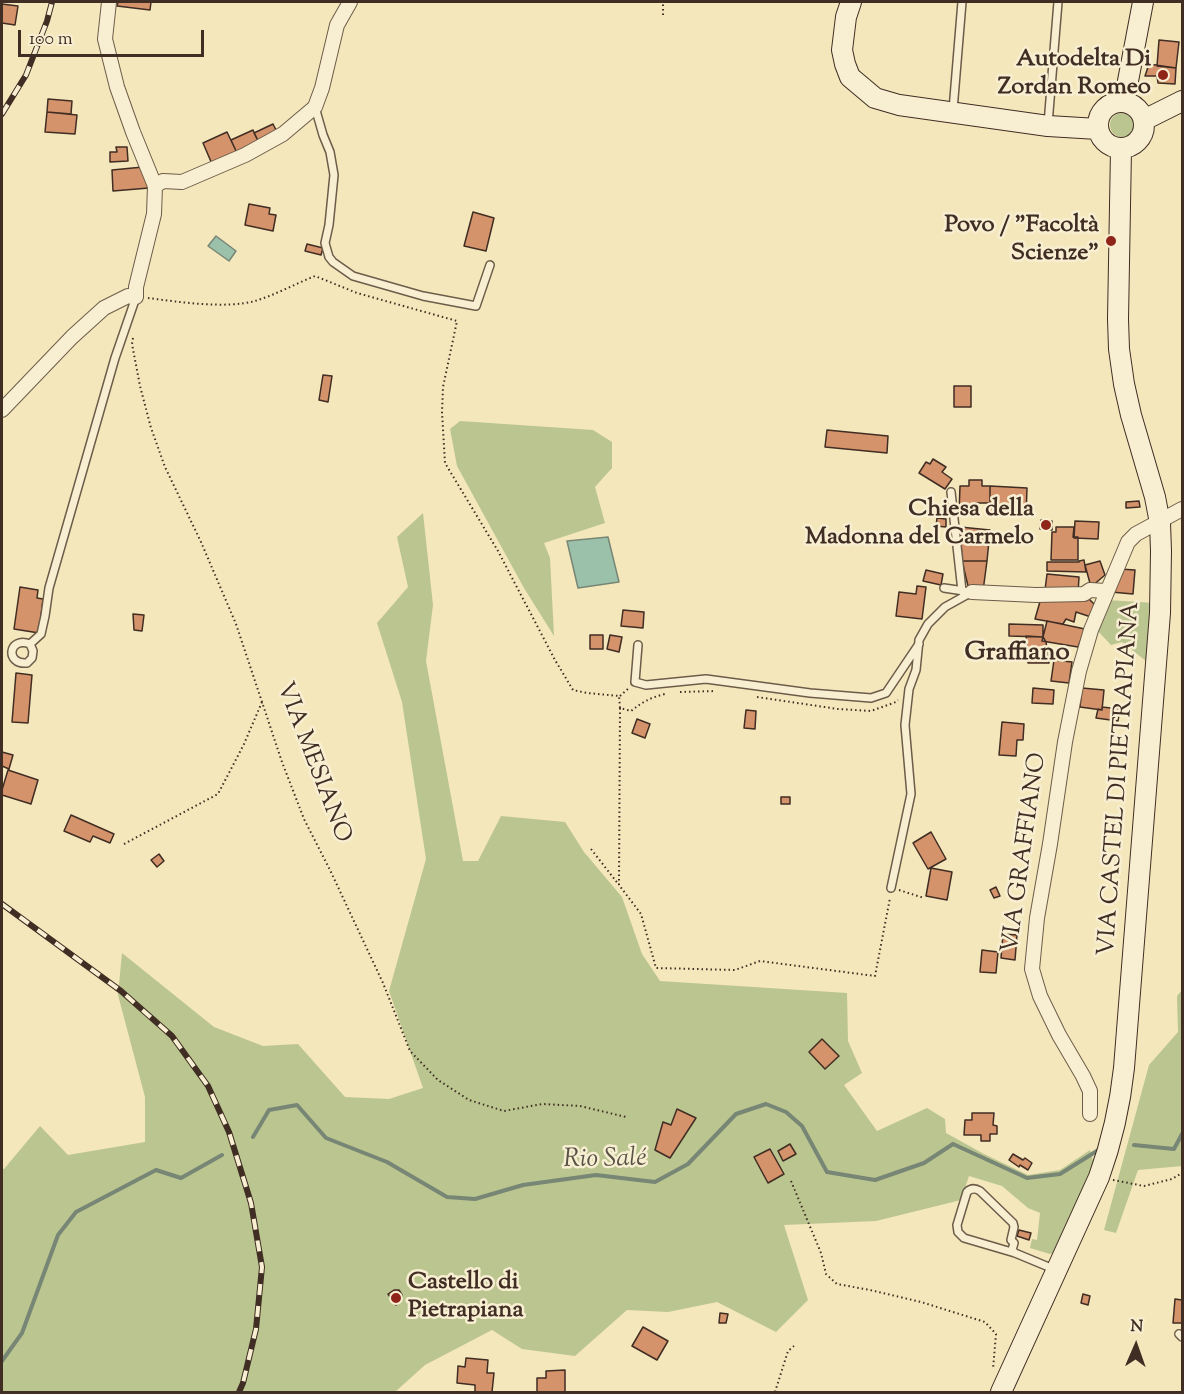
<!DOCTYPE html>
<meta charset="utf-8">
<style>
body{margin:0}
#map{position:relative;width:1184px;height:1394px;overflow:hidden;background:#f4e7bb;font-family:"Sorts Mill Goudy",serif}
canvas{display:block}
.frame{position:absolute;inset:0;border:3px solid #402d23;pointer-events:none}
.north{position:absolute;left:1106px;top:1316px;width:60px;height:60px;-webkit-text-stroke:4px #f8efd3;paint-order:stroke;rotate:2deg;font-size:16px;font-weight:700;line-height:24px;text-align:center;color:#402d23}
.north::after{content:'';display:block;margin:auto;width:21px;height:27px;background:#402d23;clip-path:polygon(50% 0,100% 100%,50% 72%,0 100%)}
.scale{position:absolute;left:18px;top:30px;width:186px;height:27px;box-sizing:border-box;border:3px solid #402d23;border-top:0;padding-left:8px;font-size:18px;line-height:21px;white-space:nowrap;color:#402d23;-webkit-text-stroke:4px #f8efd3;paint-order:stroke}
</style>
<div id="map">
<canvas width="1184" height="1394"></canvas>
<div class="frame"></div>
<div class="north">N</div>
<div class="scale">100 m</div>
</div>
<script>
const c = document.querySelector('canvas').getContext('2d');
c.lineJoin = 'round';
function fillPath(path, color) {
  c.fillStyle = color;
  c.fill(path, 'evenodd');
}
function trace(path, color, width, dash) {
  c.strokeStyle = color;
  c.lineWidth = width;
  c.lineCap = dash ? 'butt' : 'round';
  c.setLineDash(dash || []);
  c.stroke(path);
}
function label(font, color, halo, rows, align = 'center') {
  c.font = font + ' "Sorts Mill Goudy",serif';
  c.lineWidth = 5;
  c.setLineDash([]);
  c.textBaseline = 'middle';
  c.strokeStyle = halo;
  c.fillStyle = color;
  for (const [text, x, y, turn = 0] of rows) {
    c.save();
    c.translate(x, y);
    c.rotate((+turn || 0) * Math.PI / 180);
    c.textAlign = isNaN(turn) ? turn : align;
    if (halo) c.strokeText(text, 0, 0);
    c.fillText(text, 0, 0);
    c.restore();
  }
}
const green = new Path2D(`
 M1110 125a12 12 0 1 1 24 0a12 12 0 1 1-24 0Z
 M460,421L593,430L612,442V468L595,487L605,523L544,543L550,558L554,636L524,588L457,466L450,429Z
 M423,513L433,605L426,661L463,861H478L501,816L565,822L584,852L622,897L642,954L660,981L847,993L848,1041L862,1073L844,1085L877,1131L927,1108L945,1119L946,1133L984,1154L1028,1175L1060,1170L1090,1150L1097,1175L1063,1250L1050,1254L1030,1248L1032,1239L1037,1240L1040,1213L1028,1208L1002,1186L969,1176L961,1200L876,1221L784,1225L808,1300L776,1332L717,1302L668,1312L627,1310L575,1356L522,1349L492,1330L425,1365L395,1392H2V1169H4L40,1126L68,1155L145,1142V1097L118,995L122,953L214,1027L263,1046L298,1044L345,1097L389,1099L423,1088L389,991L426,859L402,702L377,623L408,587L397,537Z
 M1107,600L1155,603L1146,661L1122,642L1111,645L1096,629Z
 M1182,990V1166L1138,1170L1116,1233L1104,1230L1149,1065L1178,1032L1177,996Z`);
const water = new Path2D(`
 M216,236L236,251L229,261L208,246Z
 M608,537L619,582L578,588L567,541Z`);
const stream = new Path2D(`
 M253,1137L269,1110L297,1105L326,1138L387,1162L447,1197L475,1199L523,1185L596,1175L655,1182L688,1164L736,1114L766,1104L786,1112L802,1126L827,1172L875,1180L924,1163L953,1144L1027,1178L1060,1174L1100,1149
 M1134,1145L1174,1149L1182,1134
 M2,1361L22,1333L58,1235L76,1212L156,1170L181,1178L222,1155`);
const building = new Path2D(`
 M118,2H151L150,10L117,6Z
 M2,4L18,6L15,25L2,23Z
 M1159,40L1179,42L1176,68L1157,66Z
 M1149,64L1176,68L1175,84L1158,83L1157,76H1145Z
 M48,99L72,101L71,114L47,112Z
 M47,112L77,115L75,134L45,132Z
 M273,124L278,134L259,143L254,133Z
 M253,130L259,143L237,153L231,140Z
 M227,132L237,153L212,164L203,143Z
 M116,147H127L128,161L110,162V152H117Z
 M143,167L149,188L113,191L112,170Z
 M249,204L270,208L269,214L276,215L273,231L245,225Z
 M473,212L494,218L486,251L464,246Z
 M307,244L323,248L321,255L305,251Z
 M323,375L332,376L328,402L319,400Z
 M954,386H971V407H954Z
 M827,430L888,436L887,453L825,447Z
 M933,459L946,467L942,472L952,479L945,489L919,473L926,462L930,464Z
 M969,480H982V486H990V503H975V514H959L960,486H969Z
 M990,486L1027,488L1026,515L987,514L988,503H990Z
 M1139,501L1140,507L1126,508V502Z
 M937,518L946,519V527L936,526Z
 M1041,520L1052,521V530L1040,529Z
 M1075,521L1099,522L1098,539L1074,538Z
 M960,527L990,530L987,561H962Z
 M1056,527H1074L1073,537H1078V560H1051L1052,532H1056Z
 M1084,560L1086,572L1047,571V562H1079V561Z
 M962,561H987L983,591L969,590Z
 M1100,561L1105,575L1091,587L1085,565Z
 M1120,569L1135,570L1133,594L1111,592L1112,582L1118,583Z
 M926,570L943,574L941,585L923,581Z
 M1047,574L1079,577L1078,593L1045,590Z
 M917,586L926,587L922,619L896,616L899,592L916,594Z
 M20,587L38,590L37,598L43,599L39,633L14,629Z
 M1086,596L1094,604L1091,617L1076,612L1074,622L1066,619L1063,624L1035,619L1041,598Z
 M623,610L644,612L643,628L621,626Z
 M133,614L144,615L142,631L134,630Z
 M1047,621L1085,629L1078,647L1042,641Z
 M1009,624L1043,625V637L1009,636Z
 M590,635H603V649H590Z
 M610,635L622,637L619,652L607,649Z
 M1026,636L1043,637L1046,642L1049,663H1028Z
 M1054,660L1072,662L1069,683L1051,681Z
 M16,673L32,675L28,723L12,722Z
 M1033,688L1054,690L1053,704L1032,703Z
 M1082,688L1104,690L1102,710L1080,707Z
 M1102,707L1120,709L1118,721L1096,718L1098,709L1102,710Z
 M746,710L756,711L755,729L744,728Z
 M637,719L650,724L645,738L632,733Z
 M1002,722L1024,724L1023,740H1017L1016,756L999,755Z
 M2,752L13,755L9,769L2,766Z
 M8,770L38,780L31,804L2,795V790Z
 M781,797H790V804H781Z
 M71,815L114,834L110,843L93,836L90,842L64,831Z
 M931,832L946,859L928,869L913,843Z
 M159,854L164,861L157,867L151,860Z
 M931,868L952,872L947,900L926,896Z
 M996,887L1000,896L994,898L990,890Z
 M1003,934L1017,935L1015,960L1001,958Z
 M982,950L998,952L996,973L980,972Z
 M822,1039L839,1056L825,1069L809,1052Z
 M677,1109L696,1118L670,1158L655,1150L663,1122L671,1125Z
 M972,1113H994L993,1125L997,1126V1134H990V1141H981V1135H964L965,1120H972Z
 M790,1144L796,1154L783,1161L778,1151Z
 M770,1149L784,1174L768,1183L754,1157Z
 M1013,1154L1023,1160L1025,1158L1032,1163L1028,1170L1020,1165L1019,1167L1009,1160Z
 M1019,1230L1031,1233L1029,1240L1017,1236Z
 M394,1290H399L402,1295L401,1301L396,1305L388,1294Z
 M1083,1294L1090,1296L1088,1305L1081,1303Z
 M1175,1299L1182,1300V1323H1173Z
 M720,1313L728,1314L726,1323H719Z
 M643,1327L668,1341L657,1360L632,1346Z
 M466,1358L488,1360L487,1373H494L492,1392H475V1385L457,1383L458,1366L465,1367Z
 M565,1370V1392H537V1378H546V1371Z`);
const path = new Path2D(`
 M663,15V2
 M148,298C179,302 226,309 255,301C275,295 295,284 315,276L357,293L457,321L443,387L442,412L445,463L498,551L555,660L573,690L587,693L619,696L620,708L631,711C642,702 652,697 665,694
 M133,338L132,344L140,386L151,428L165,467L201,542L236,624L282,762L304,819L330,870L383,983L410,1051L438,1080L469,1100L504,1111L542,1104L580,1106L626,1117
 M680,692L716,691
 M620,696L629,688
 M757,697L838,709L871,711L896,702L898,700
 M620,708L619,885L641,914L656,968L735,970L760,961L875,976L890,898
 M124,844L218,794L244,744L262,702
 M591,849L619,885
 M899,890L924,898
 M1113,1180L1144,1186L1172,1179L1182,1173
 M791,1181L821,1253L826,1274L837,1284L870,1290L921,1302L985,1322L996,1334L993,1369
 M775,1392L788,1351L794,1346`);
const lane = new Path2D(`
 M315,107L323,135L330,152L334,175L329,225L325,243L329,257L333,262L353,276L423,296L476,306L490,265
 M953,110L962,2
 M1048,124L1058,2
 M951,492L962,591
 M944,588L964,591
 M30,644L33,651L32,658L27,663C5,665 8,636 30,644L41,634L45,616L49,588L115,358L136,297
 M638,645L635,682L646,685L706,679L810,693L871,698L886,693L919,644
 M891,888L911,794L905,725L909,689L916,670L919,640L928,624L945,607L972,592
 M1015,1253L1012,1250L1014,1243L1011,1240L1014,1227L1013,1223L980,1191C975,1188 971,1188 967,1192L957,1225L958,1232L964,1238L1015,1253L1056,1270
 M1179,1334L1182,1337`);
const street = new Path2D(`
 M155,186L163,181L182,182L245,155L283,134L315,107L322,88L337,25L350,2
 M2,410L72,337L104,308L128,296L136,297V287L154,214L155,186L133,132L117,87L105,39L109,2
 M972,592L1036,595L1084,594L1090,590L1106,591
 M1090,1114V1091L1083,1076L1059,1035L1040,996L1032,969L1037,918L1050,844L1065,742L1079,671L1091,630L1128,542L1136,534L1182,509`);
const secondary = new Path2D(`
 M851,2L846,17L842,50L845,64L850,77L875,98L899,105L1048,126L1098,129
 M1098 125a23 23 0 1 1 46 0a23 23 0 1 1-46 0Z
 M1124,102L1143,2
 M1144,120L1182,101
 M1001,1392L1099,1177C1112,1141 1120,1106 1124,1068L1160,613L1161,551L1160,523L1155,497L1131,415L1124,384L1119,349L1118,319L1121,149`);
const rail = new Path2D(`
 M2,114L26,75L47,21L52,2
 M2,904L121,991L172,1036L208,1086L229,1132L251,1203L262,1267L256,1329L243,1383L239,1392`);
const markers = [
 [1163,75,6,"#8f2418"],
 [1111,241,6,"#8f2418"],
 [1046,525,6,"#8f2418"],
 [396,1298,6,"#8f2418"]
];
const poiNames = [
 ["Autodelta Di",1151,61],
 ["Zordan Romeo",1151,89],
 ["Povo / \"Facoltà",1099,227],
 ["Scienze\"",1099,255],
 ["Chiesa della",1034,511],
 ["Madonna del Carmelo",1034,539],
 ["Castello di",408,1284,"left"],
 ["Pietrapiana",408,1312,"left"]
];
const streetNames = [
 ["VIA MESIANO",312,763,69],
 ["VIA CASTEL DI PIETRAPIANA",1121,779,-86],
 ["VIA GRAFFIANO",1026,853,-82]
];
const neighbourhoodNames = [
 ["Graffiano",1017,655]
];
const waterNames = [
 ["Rio Salé",605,1161,-1]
];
fillPath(green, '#bbc590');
fillPath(water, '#9cc1ab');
trace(water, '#778675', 1.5);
trace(stream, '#778675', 4);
fillPath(building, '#d5936b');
trace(building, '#402d23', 1.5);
trace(lane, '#6d5c49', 10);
trace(street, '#6d5c49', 16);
trace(secondary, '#402d23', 22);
trace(path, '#402d23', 2, [1.5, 3]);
trace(lane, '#f8efd3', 7);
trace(street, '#f8efd3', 14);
trace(secondary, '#f8efd3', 20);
trace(rail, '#402d23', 6);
trace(rail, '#f8efd3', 4, [11]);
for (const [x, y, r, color] of markers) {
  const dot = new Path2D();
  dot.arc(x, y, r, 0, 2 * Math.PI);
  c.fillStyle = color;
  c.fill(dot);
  trace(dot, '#f8efd3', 2);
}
label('bold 24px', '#402d23', '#f8efd3', poiNames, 'right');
label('24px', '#402d23', '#f8efd3', streetNames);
label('bold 26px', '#402d23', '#f8efd3', neighbourhoodNames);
label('italic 26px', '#575245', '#f8efd3', waterNames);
</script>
